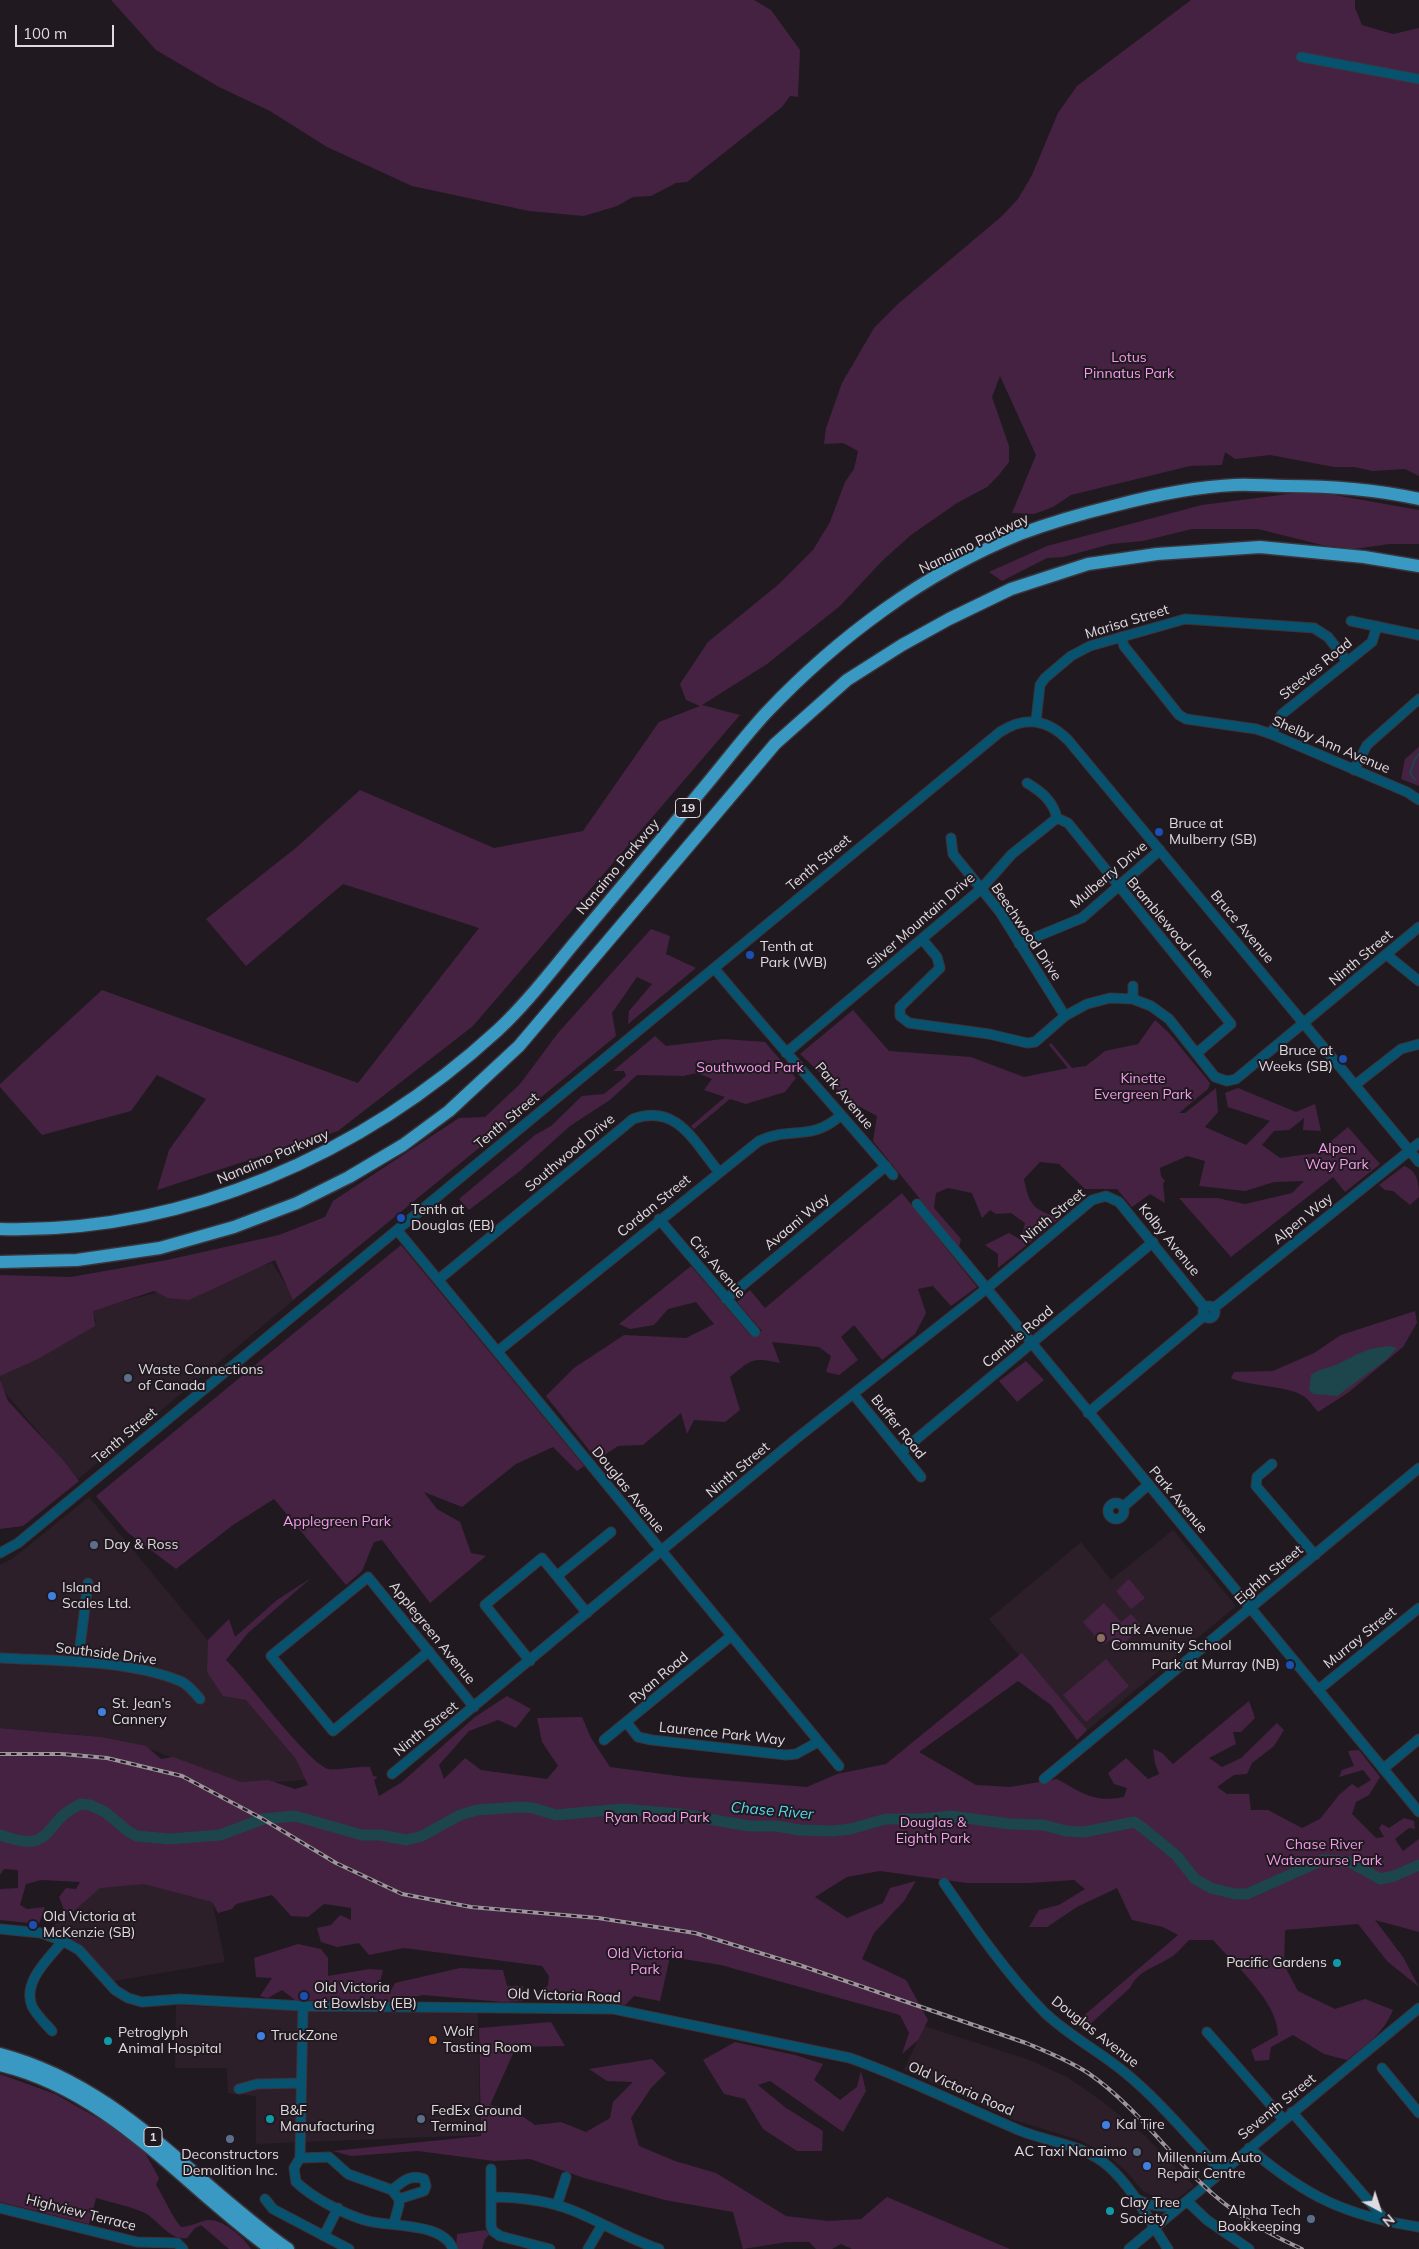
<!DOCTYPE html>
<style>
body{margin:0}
#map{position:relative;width:1419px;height:2249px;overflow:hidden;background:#211920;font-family:Mulish,sans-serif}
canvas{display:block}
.north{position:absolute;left:1354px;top:2184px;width:50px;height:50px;-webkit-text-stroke:4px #211920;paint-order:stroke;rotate:140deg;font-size:14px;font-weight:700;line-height:20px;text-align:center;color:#e0dadf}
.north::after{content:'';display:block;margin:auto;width:18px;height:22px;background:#e0dadf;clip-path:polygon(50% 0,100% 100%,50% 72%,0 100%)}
.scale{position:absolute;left:15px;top:25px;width:99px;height:22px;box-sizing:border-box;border:2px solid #e0dadf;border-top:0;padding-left:6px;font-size:15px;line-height:18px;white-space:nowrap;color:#e0dadf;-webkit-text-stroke:4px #211920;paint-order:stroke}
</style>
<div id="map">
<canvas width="1419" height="2249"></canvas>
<div class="north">N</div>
<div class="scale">100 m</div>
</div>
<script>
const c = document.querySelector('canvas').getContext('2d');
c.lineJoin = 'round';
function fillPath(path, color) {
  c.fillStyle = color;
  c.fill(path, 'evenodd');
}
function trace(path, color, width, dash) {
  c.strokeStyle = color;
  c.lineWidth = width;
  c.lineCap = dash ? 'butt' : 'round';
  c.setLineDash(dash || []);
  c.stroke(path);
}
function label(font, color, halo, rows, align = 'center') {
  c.font = font + ' Mulish,sans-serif';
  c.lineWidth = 4;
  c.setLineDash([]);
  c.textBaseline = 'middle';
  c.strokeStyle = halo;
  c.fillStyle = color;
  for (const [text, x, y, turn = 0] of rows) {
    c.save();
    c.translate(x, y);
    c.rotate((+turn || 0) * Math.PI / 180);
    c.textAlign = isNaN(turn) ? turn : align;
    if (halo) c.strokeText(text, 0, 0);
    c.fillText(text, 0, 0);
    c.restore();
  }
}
const built = new Path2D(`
 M272,1263L295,1299L78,1479L4,1391L0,1378V1362L96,1321L90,1310Z
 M89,1497L314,1768L313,1779L245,1785L229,1782L153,1750L93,1736L0,1728V1565L12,1559Z
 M1173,1530L1236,1606L1083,1734L989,1619L1081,1542L1111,1580Z
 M108,1874L209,1885L225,1962L114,1981L79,1944L64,1936L48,1931Z
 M176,2005L309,2011L478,2012L480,2135L256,2144V2096L228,2093L227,2068H175Z
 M924,2026L1027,2059L1067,2077L1103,2102L1145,2136L1194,2186L1177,2199L1159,2200L1142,2190L1128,2173L1110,2157L1082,2141L1014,2120L904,2070Z`);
const green = new Path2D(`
 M111,0H754L771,10L800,50L798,97L790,96L782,107L687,182L676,183L651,196L633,197L617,206L584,216L529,211L412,186L327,147L270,111L219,87L156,50Z
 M1191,0H1355V8L1362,25L1393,34L1419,28V476L1405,469L1373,471L1354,467H1334L1270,455L1235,459L1225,452L1222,465L1190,466L1071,495L1053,507L1034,514L1012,513L1036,455L1000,376L992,397L1009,446V462L998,476L987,487L957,503L911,535L882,561L840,606L767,664L702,705L740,715L473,1026L338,1131L157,1190L169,1150L206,1099L157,1075L131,1111L42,1135L0,1087V1084L102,990L358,1083L479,928L343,884L246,966L206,919L297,847L360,790L494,848L583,831L659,722L700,706L686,700L680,684L708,642L779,584L813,550L830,522L845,482L854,469L858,451L843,443L824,444L826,428L842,383L874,328L899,303L1002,216L1018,199L1032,175L1058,113L1077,86Z
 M1312,491L1419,510V544H1389L1354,549L1322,545L1258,529H1192L1143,541L1111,544L1063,557L1047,558L1002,581L989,572L1047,546L1202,505Z
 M1419,747V786L1401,779L1405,759Z
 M651,929L670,936L666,954L696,968L628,1024L629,1011L652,984L637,977L612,1013L616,1036L293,1300L275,1260L189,1300L168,1298L154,1291L93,1311L95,1326L38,1359L0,1376V1275L71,1277L167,1260L279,1235L325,1217L333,1201L459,1118L485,1117L520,1084L558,1033Z
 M853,1010L889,1051L971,1057L1024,1077L1068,1068L1049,1045L1051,1043L1072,1068L1086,1066L1105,1051L1138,1044L1155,1020L1169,1033L1210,1083L1208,1089L1179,1113H1185L1216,1088L1218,1112L1205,1127L1246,1145L1270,1121L1228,1107L1225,1093L1238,1088L1296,1112L1315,1104L1321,1131L1303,1130L1304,1118L1289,1130L1274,1131L1262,1145L1280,1158L1317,1153L1348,1127L1380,1164L1345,1192L1333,1177L1231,1257L1179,1198H1217L1245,1204L1292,1193L1304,1181L1274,1182L1245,1191L1199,1186L1205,1161L1187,1156L1160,1168L1161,1176L1165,1181L1163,1183L1165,1203L1150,1194L1132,1207L1117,1189H1085L1059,1164L1040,1162L1024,1179C1029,1206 1034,1210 1060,1218L998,1268V1254L985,1245L1009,1233L1021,1240L1025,1223L1011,1213L996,1214L990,1210L982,1218L972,1193L948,1188L936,1193L934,1208L961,1239L959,1247L873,1141L877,1116L851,1102L800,1054Z
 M655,1036L666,1046L723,1039L765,1042L796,1078L785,1092L746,1104L730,1099L694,1129L691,1126L725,1097L704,1090L712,1079L697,1073L683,1076L637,1075L610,1100L570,1126L520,1171L469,1210L459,1199L535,1135L551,1126L582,1096L604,1094L626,1076L624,1071H613Z
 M1404,1166C1418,1171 1419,1184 1419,1197L1410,1205L1393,1191L1385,1190L1379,1185Z
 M902,1193L977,1287L951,1306L933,1286L918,1289L926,1313L915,1334L882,1360L854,1325L841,1337L858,1360L839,1375L826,1372L831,1356L819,1347L772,1342L780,1363C752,1357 752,1359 730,1377L740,1410L725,1422L694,1420L687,1434L681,1413L643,1445L618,1446L597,1460L546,1396L574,1368L624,1335L686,1338L714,1324L696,1302L668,1309L654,1325L630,1329L619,1324L691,1266L751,1336L762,1331L737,1302L750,1290L765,1308Z
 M401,1245L584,1466L577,1471L553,1447L516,1464L462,1507L424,1492L437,1509L460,1522L471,1553L486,1556L430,1603L382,1540L374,1542L362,1571L346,1585L274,1499L233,1525L176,1569L127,1532L96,1496Z
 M1415,1311L1417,1323L1403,1347L1349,1392L1318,1412C1314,1408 1310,1401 1305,1397C1288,1385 1250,1387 1231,1378L1234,1372L1273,1371L1314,1353L1341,1335Z
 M1026,1361L1044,1380L1017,1402L999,1381Z
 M0,1379L8,1401L63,1460L79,1481L23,1526L0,1529Z
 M311,1578L248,1633L226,1660C249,1682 305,1760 328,1769C335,1771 360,1766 370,1767L373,1776L378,1777L374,1780L379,1796L402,1782L475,1717L507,1696L531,1709L516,1728L498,1720L469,1731L439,1765L444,1779L465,1758L481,1770L547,1779L558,1766L542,1742L537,1718L582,1717L591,1738L610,1767L685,1777L807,1787L837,1774L886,1764L1022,1653L1087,1730L1077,1740L1051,1705L1018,1681L919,1752L976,1785L1010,1787L1057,1779C1082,1793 1094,1803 1124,1797L1127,1788L1114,1784L1108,1773L1126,1758L1148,1779L1159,1774L1155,1763L1153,1749L1162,1753L1173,1764L1249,1701L1255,1718L1241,1732H1233L1236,1744L1209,1758L1222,1767L1241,1758L1277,1723L1284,1730L1274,1746L1252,1763L1247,1774L1234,1775L1217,1787L1227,1794H1249L1251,1810H1268L1302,1828L1320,1819L1339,1795L1352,1784L1358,1788L1371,1780L1363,1770L1339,1777L1342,1770L1354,1766L1348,1751L1359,1750L1380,1777L1369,1795L1356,1802L1352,1814L1376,1838L1384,1837L1379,1828L1382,1824L1389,1828L1404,1818L1414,1821L1415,1829L1409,1828L1395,1839L1403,1851L1419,1839V1932L1375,1920L1403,1957L1419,1987L1387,1961L1358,1924L1285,1930L1284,1965L1298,1991L1335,2009L1365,1999L1393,2010C1383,2034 1368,2043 1347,2060L1324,2054L1293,2035L1271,2047L1269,2060L1255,2061L1251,2050L1278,2035C1278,2002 1235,1965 1213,1940H1189C1183,1946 1176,1955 1168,1959C1153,1968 1138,1971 1130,1988L1088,2026L1074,2024L1178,1935L1163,1927L1132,1920L1117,1888L1077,1907L1047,1927H1029L1039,1910L1059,1905L1085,1889L1074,1880L1029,1883H967L880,1871L847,1877L815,1897L847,1918L883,1903L890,1888L916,1881L904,1901L874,1933L862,1959L906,1980L928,2020L918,2040L902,2054L909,2033L900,2015L721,1965L670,1957L660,2001L634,1996L625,2005L584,2000L555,2002L537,1999L536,1992L548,1986L549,1976L542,1966L404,1948L369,1955L359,1943L337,1947L321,1942L317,1928L331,1925L340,1915L351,1920V1908L324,1904L308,1917L291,1916L272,1895L236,1904L232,1909L218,1913L212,1902L144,1884L100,1888L75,1910L66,1915L59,1897L66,1888L76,1889L80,1882L41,1880L26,1884L20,1905L27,1909L45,1907L39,1924L0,1920V1889L18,1888V1870L4,1869L0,1875V1728L101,1737L146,1746L161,1759L173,1757L241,1782L268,1780L295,1789L308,1785L296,1759L246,1700L223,1696L207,1672L208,1640L229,1619L235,1637L277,1600Z
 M1129,1579L1145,1598L1131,1609L1116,1591Z
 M1104,1603L1121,1622L1131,1614L1140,1625L1131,1637L1117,1648L1110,1640L1103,1645L1083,1622Z
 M1106,1659L1129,1686L1086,1722L1063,1695Z
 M298,1944L321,1949L328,1958V1976L369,1969L383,1970L378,1990L389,1994L395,1983L460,1968L503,1970L507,1986H523V2001L503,2002L423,1995L391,2002L295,2000L282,1990L268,1998L260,1996L272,1978L256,1977L254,1958Z
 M551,2022L565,2046L516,2047L490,2105L512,2109L535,2125L561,2122L586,2132L610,2118L613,2102L633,2082L607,2081L589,2069L652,2059L666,2073L651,2088L631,2118L639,2146L675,2161L716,2173L786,2216L828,2221L861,2219L887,2197L1010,2249H852L841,2244L832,2249H816L809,2242H787L743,2249L733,2212L665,2200L584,2178L530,2159L494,2161L418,2151L351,2156L333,2151L481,2136L479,2028Z
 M735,2042L795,2055L823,2064L814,2080L840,2100L857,2087L861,2071L866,2091L843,2132L770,2081L758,2085L786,2108L823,2131L822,2151H797L763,2129L745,2099L724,2094L703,2060Z
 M0,2074L55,2094L108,2124L144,2151L159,2178L156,2185C164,2197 172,2217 181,2227C191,2227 199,2221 209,2220C222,2219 245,2238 251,2249H229L201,2225L195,2228L187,2238C170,2241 158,2220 145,2213C130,2206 112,2203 96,2198L89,2224L0,2202Z
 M486,2230L489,2235L485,2239L482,2249H456L457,2234Z`);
const water = new Path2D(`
 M1390,1346L1397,1348L1386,1360L1337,1396L1313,1394L1309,1390L1311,1375C1319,1368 1330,1368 1340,1363C1360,1353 1367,1348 1390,1346Z`);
const stream = new Path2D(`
 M1415,780L1410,773L1415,759L1419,754`);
const river = new Path2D(`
 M0,1835C56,1856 41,1821 81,1804L90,1805L105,1812L129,1832L137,1836L170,1839L220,1835L263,1819L295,1816L362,1835H381L406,1840L422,1836L460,1815L477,1810L519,1807L533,1808L556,1815L622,1809L680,1814L749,1826H777L799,1830L833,1831L850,1829L886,1819H922L951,1816L1010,1824L1044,1825L1066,1831L1084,1832L1134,1822L1143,1828L1177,1856L1195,1879L1211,1888L1235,1894H1247L1323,1860L1350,1862L1380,1879L1394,1876L1419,1865`);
const minor = new Path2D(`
 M1301,57L1419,79
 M1351,621L1419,635
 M1121,637L1124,646L1179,715L1186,719L1256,729L1271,734L1407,792L1419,800
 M1036,721L1040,685L1045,678L1071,656L1090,646L1185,619L1314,628L1328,637L1347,661
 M1271,734L1282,714L1372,642L1377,626
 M1354,770L1367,745L1419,699
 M1057,818L1068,823L1231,1024L1197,1053
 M951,838L953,854L1000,912L1065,1016
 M922,939L937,957L940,968L900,1007V1016L909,1023L989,1034L1027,1043L1035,1042L1065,1016L1087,1004L1110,998L1133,999L1151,1006L1169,1019L1215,1077L1227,1081L1236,1079L1419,927
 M1019,944L1082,918L1160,850
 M1387,955L1419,981
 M714,968C772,1038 834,1105 893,1175
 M1133,999V986
 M786,1053L981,889L1012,854L1057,818C1053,801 1042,792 1027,783
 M1355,1085L1401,1049L1419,1044
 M917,1204L1419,1812
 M659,1219L755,1332
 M397,1230L839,1766
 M438,1280L633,1119C677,1103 694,1142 719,1172
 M726,1299L886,1166
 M1203 1312a6 6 0 1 1 12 0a6 6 0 1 1-12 0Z
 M1214,1308L1419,1143
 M498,1351L759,1141C790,1126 812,1142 841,1115
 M854,1395L921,1477
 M1088,1413L1205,1315
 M901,1452L1153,1242
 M1272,1464L1257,1477L1256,1486L1315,1555
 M1108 1511a8 8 0 1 1 16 0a8 8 0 1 1-16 0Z
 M1123,1507L1148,1485
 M0,1553L18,1543L1000,732C1025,716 1047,719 1068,740L1419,1162
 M557,1576L611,1532
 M429,1651L333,1731L271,1656L368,1577L474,1707
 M0,1658C55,1661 129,1660 180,1681C188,1684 195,1693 200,1699
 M530,1661L485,1605L542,1558L587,1613
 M78,1662L88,1583
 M1318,1690L1419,1608
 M627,1723L638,1737L652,1740L786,1755L796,1754L818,1742
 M604,1740L731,1636
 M1383,1769L1419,1739
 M392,1774L797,1438L986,1289L1092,1200L1106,1196L1119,1202L1205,1308
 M1044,1779L1419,1468
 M944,1883C975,1928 1006,1973 1044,2012C1068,2035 1097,2050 1123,2071C1159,2100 1189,2137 1221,2171
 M0,1929L41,1933L63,1941L79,1950L115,1990L128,1998L142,2002L180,1999L303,2006L614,2009L850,2058C909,2079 964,2107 1021,2131C1049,2142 1085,2145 1108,2166C1133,2188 1150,2222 1168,2249
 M303,2006L300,2158L294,2168L296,2182C313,2198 342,2213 364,2220C389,2228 442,2221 453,2249
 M52,2031C46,2024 36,2015 32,2006C22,1982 49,1958 63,1941
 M1207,2032L1284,2120
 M1382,2068L1419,2113
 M239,2089L257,2084L301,2083
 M1292,2112L1387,2222
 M1249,2148C1305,2196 1346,2216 1419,2227
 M300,2158L329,2157L348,2174L392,2190L399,2199V2205L394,2223
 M491,2169V2226L493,2231L500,2236L550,2249
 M392,2190C403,2181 410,2174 424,2179L426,2186L424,2191L399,2199
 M491,2197C520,2197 547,2200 574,2211C603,2223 629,2239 659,2249
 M1135,2198C1150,2207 1163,2207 1180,2206
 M265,2199L273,2209L349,2249
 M1187,2201L1207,2220L1249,2249
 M557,2205L566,2177
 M0,2208L137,2242L177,2243L183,2249
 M324,2236L338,2208
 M588,2249L602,2225
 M1129,2249L1419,2008`);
const highway = new Path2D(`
 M0,1229C185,1234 363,1154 498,1030C527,1003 551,971 576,941C618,891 660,841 701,791C723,765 743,738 766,713C837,638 924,573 1020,534C1052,522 1084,513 1117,505C1155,495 1195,487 1234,485C1251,484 1268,486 1285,486C1330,486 1374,489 1419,499
 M0,1262L77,1260L160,1248L234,1227L297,1203L349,1177L403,1145L449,1111L519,1046L775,744L847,680L902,645L949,619L1011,589L1088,564L1157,554L1260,547L1364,557L1419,566
 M0,2054C121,2086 190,2180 288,2249
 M0,2065C112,2092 181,2184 271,2249`);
const rail = new Path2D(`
 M0,1754H62L107,1758L182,1776L261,1818L336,1863L402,1894L471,1907L598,1918L695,1933L799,1965L1026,2043C1047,2052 1068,2060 1088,2073C1132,2103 1164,2148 1203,2185C1231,2212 1266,2233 1302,2249`);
const markers = [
 [1159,832,5,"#1a4fb4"],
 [750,955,5,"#1a4fb4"],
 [1343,1059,5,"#1a4fb4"],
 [401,1218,5,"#1a4fb4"],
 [128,1378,5,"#5c6f8a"],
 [94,1545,5,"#5c6f8a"],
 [52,1596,5,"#3f7fe0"],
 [1101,1638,5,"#8d6e63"],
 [1290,1665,5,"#1a4fb4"],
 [102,1712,5,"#3f7fe0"],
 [33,1925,5,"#1a4fb4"],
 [1337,1963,5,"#0f9aa8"],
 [304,1996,5,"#1a4fb4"],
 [261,2036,5,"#3f7fe0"],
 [433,2040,5,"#e8710a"],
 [108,2041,5,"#0f9aa8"],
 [270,2119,5,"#0f9aa8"],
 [421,2119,5,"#5c6f8a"],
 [1106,2125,5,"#3f7fe0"],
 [230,2139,5,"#5c6f8a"],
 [1137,2152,5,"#5c6f8a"],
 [1147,2166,5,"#3f7fe0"],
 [1110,2211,5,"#0f9aa8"],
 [1311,2219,5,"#5c6f8a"]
];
const shields = [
 [688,808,25],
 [153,2137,18]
];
const shieldNames = [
 ["19",688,808],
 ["1",153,2137]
];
const parkNames = [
 ["Lotus",1129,358],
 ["Pinnatus Park",1129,374],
 ["Southwood Park",750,1068],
 ["Kinette",1143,1079],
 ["Evergreen Park",1143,1095],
 ["Alpen",1337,1149],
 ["Way Park",1337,1165],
 ["Applegreen Park",337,1522],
 ["Ryan Road Park",657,1818],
 ["Douglas &",933,1823],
 ["Eighth Park",933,1839],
 ["Chase River",1324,1845],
 ["Watercourse Park",1324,1861],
 ["Old Victoria",645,1954],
 ["Park",645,1970]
];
const streetNames = [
 ["Nanaimo Parkway",974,544,-26],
 ["Marisa Street",1127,622,-17],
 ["Steeves Road",1316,669,-39],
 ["Shelby Ann Avenue",1331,745,23],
 ["Tenth Street",819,863,-40],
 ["Nanaimo Parkway",618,867,-50],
 ["Mulberry Drive",1109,875,-40],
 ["Silver Mountain Drive",921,921,-41],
 ["Bruce Avenue",1242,927,50],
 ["Bramblewood Lane",1170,928,50],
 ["Beechwood Drive",1026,932,56],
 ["Ninth Street",1361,958,-40],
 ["Park Avenue",844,1096,50],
 ["Tenth Street",507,1121,-40],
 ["Southwood Drive",570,1153,-40],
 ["Nanaimo Parkway",273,1157,-23],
 ["Cordan Street",654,1206,-39],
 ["Ninth Street",1053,1216,-39],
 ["Alpen Way",1303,1219,-39],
 ["Avaani Way",797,1222,-40],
 ["Kolby Avenue",1169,1240,51],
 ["Cris Avenue",717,1267,49],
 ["Cambie Road",1018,1337,-40],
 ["Buffer Road",898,1427,51],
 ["Tenth Street",125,1436,-40],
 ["Ninth Street",738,1470,-40],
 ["Douglas Avenue",628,1490,51],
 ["Park Avenue",1178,1500,50],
 ["Eighth Street",1269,1575,-40],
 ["Applegreen Avenue",432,1633,51],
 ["Murray Street",1360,1638,-39],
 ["Southside Drive",106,1654,7],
 ["Ryan Road",659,1678,-40],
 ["Ninth Street",426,1729,-39],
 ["Laurence Park Way",722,1734,6],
 ["Old Victoria Road",564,1996,2],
 ["Douglas Avenue",1095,2032,38],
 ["Old Victoria Road",961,2089,24],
 ["Seventh Street",1277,2107,-39],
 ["Highview Terrace",81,2213,14]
];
const poiNames = [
 ["Bruce at",1169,824],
 ["Mulberry (SB)",1169,840],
 ["Tenth at",760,947],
 ["Park (WB)",760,963],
 ["Bruce at",1333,1051,"right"],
 ["Weeks (SB)",1333,1067,"right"],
 ["Tenth at",411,1210],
 ["Douglas (EB)",411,1226],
 ["Waste Connections",138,1370],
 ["of Canada",138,1386],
 ["Day & Ross",104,1545],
 ["Island",62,1588],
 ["Scales Ltd.",62,1604],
 ["Park Avenue",1111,1630],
 ["Community School",1111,1646],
 ["Park at Murray (NB)",1280,1665,"right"],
 ["St. Jean's",112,1704],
 ["Cannery",112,1720],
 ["Old Victoria at",43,1917],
 ["McKenzie (SB)",43,1933],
 ["Pacific Gardens",1327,1963,"right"],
 ["Old Victoria",314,1988],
 ["at Bowlsby (EB)",314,2004],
 ["Wolf",443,2032],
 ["Tasting Room",443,2048],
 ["Petroglyph",118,2033],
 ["Animal Hospital",118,2049],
 ["TruckZone",271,2036],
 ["B&F",280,2111],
 ["Manufacturing",280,2127],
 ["FedEx Ground",431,2111],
 ["Terminal",431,2127],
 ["Kal Tire",1116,2125],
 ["AC Taxi Nanaimo",1127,2152,"right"],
 ["Deconstructors",230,2155,"center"],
 ["Demolition Inc.",230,2171,"center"],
 ["Millennium Auto",1157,2158],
 ["Repair Centre",1157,2174],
 ["Clay Tree",1120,2203],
 ["Society",1120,2219],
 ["Alpha Tech",1301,2211,"right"],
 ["Bookkeeping",1301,2227,"right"]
];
const waterNames = [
 ["Chase River",772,1811,5]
];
fillPath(built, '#2c1f2a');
fillPath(green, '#452242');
fillPath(water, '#1c454c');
trace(stream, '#1c454c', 2);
trace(river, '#1c454c', 11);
trace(minor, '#3c343b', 11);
trace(highway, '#3c343b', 15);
trace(minor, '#07536f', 9);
trace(highway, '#3999c2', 12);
trace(rail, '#9c959b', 4);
trace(rail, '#211920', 2, [5.5]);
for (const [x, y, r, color] of markers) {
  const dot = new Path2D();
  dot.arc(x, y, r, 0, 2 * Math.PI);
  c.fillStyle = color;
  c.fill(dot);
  trace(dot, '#211920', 2);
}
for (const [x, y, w] of shields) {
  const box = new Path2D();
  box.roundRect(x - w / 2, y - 9.5, w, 19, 4);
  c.fillStyle = '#211920';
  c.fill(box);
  trace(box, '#e0dadf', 1);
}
label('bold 12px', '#e0dadf', null, shieldNames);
label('14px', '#f69cee', '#211920', parkNames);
label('14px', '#e0dadf', '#211920', streetNames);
label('14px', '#e0dadf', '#211920', poiNames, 'left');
label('italic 15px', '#54dbf1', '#211920', waterNames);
</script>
